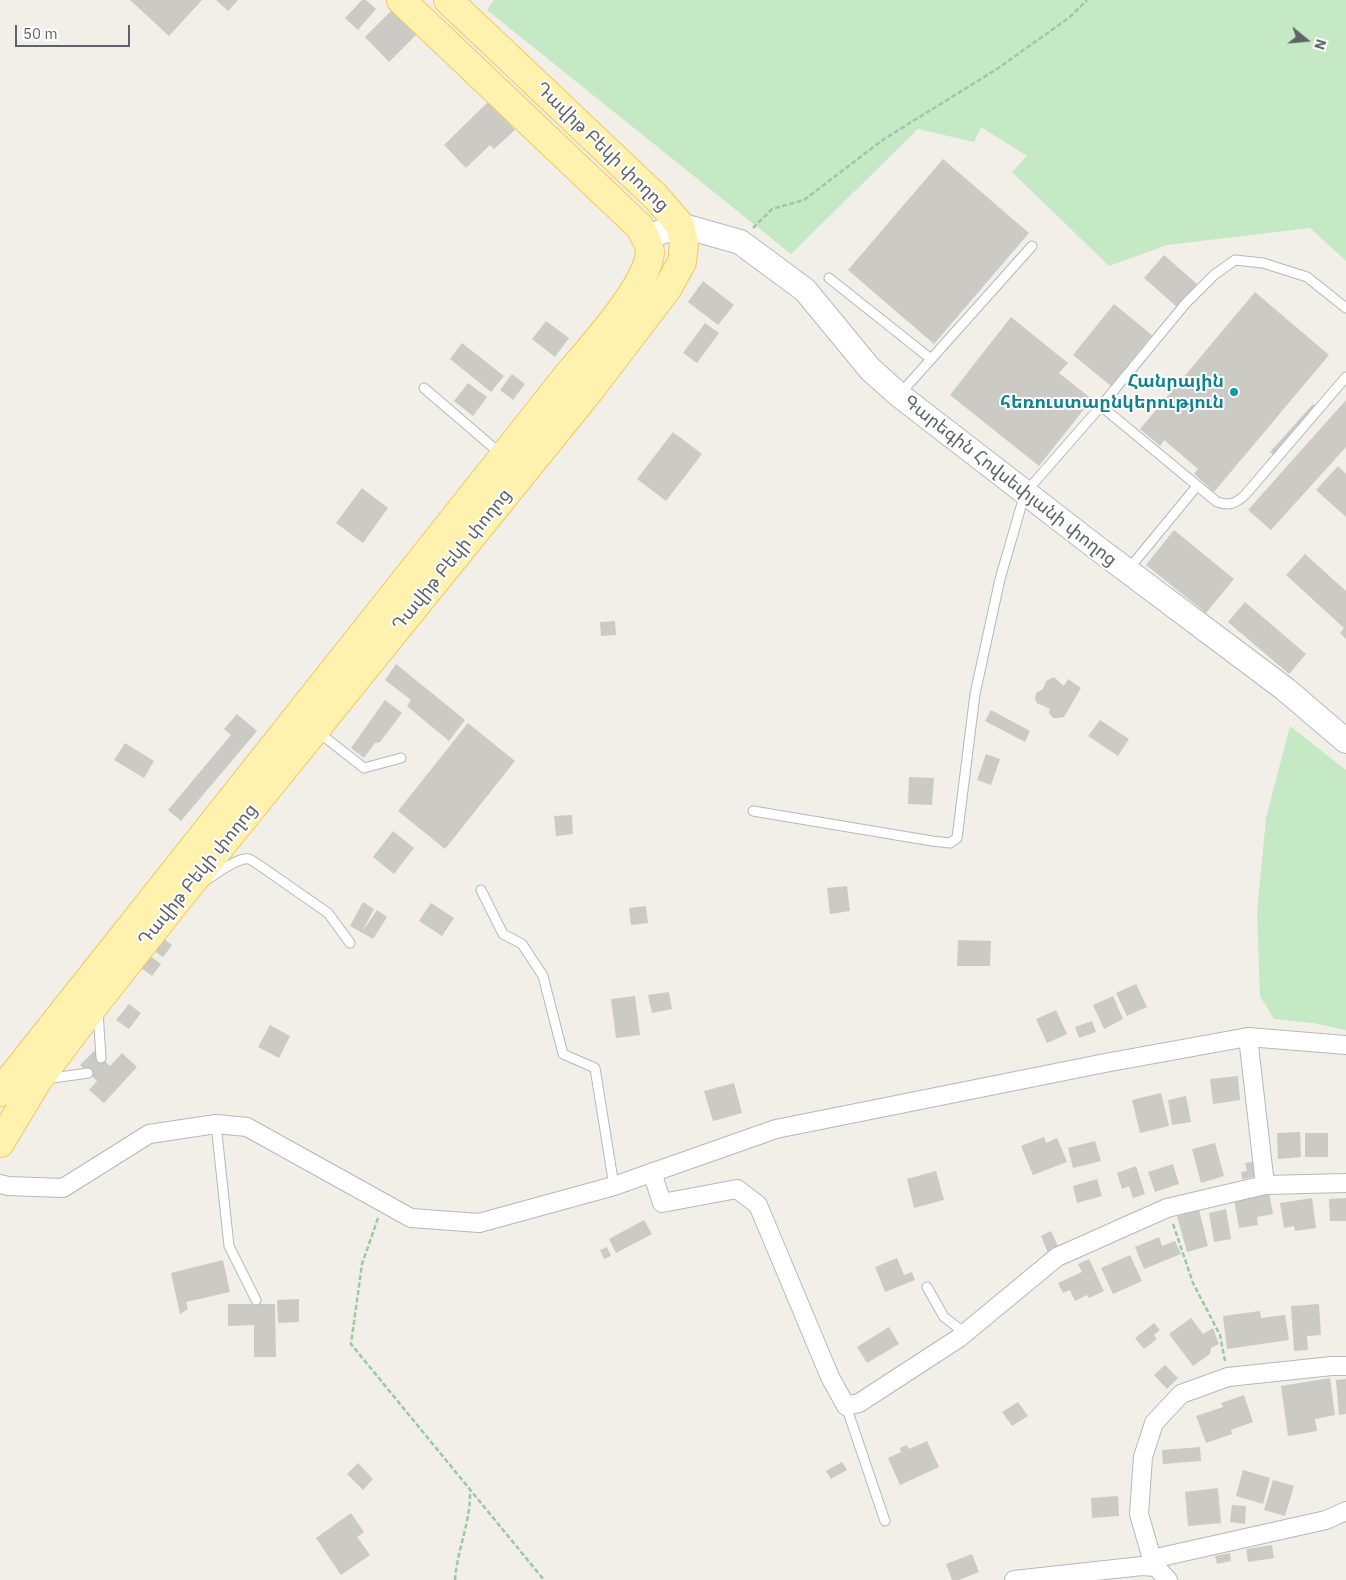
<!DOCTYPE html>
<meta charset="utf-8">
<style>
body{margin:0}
#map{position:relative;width:1346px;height:1580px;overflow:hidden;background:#f1efe8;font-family:"IBM Plex Sans",sans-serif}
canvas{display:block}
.north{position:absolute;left:1281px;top:15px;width:50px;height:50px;-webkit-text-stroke:4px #fff;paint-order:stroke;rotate:107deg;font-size:14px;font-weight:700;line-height:20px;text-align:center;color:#5f6368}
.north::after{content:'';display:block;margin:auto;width:18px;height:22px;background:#5f6368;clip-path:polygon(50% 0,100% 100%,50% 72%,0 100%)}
.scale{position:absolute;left:15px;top:25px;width:115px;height:22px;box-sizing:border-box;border:2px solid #5f6368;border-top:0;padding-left:6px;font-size:15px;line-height:18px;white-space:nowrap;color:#5f6368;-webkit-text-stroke:4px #fff;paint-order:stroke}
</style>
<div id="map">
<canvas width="1346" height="1580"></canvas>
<div class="north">N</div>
<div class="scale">50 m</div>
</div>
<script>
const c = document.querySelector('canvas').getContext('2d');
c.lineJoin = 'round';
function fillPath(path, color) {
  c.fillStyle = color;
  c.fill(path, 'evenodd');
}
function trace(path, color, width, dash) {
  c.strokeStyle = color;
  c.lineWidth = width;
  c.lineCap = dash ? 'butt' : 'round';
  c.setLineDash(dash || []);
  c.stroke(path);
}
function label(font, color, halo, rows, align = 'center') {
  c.font = font + ' "IBM Plex Sans","Noto Sans Armenian",sans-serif';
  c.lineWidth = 4;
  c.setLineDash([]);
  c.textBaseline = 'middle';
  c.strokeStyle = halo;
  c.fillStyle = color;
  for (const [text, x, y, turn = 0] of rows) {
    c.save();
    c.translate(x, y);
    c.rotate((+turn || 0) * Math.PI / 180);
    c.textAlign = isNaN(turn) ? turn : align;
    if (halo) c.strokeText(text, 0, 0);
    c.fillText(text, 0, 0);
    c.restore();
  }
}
const green = new Path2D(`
 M494,0H1346V261L1310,228L1167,245L1109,266L1012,172L1027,156L981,127L974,142L918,129L791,254L487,10Z
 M1290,726L1346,770V1030L1313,1023L1274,1019L1260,996L1257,913L1266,818Z`);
const building = new Path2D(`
 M130,0H202L169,36Z
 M216,0H238L228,11Z
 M362,0H366L376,9L358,30L345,18Z
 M394,8L418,33L389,62L365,37Z
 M489,101L515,130L494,149L490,145L466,168L444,145Z
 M943,159L1029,233L934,344L848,270Z
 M1164,255L1197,284L1177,307L1144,278Z
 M703,281L734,305L718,325L688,302Z
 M1255,292L1329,355L1214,492L1194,474L1198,469L1164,440L1160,446L1140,429Z
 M1114,304L1152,335L1111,386L1073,355Z
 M1011,317L1068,363L1059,373L1092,399L1039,466L950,395Z
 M546,321L569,338L555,357L532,339Z
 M705,323L719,333L697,363L683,353Z
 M462,343L504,376L491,392L450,359Z
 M512,374L525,384L513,400L500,390Z
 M468,383L487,397L473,416L454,401Z
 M1346,400V447L1271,530L1248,510Z
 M1313,404L1323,412L1280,461L1270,452Z
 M673,432L702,454L666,501L637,479Z
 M1338,466L1346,474V517L1316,490Z
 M362,488L388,508L363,543L336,523Z
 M1174,530L1234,579L1206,613L1146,565Z
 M1305,554L1346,591V639L1340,633L1344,628L1286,575Z
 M1245,602L1306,654L1289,674L1228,622Z
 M615,621L616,635L601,636L600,622Z
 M396,664L465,720L449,741L407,706L411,700L385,680Z
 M1054,677L1064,686L1068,679L1081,688L1064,717L1058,718H1053L1049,713L1050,709L1037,703L1035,699L1036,693L1043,689L1046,681Z
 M385,700L402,713L380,742L375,743L364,758L351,748Z
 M991,710L1030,731L1025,742L985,721Z
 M237,714L257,731L181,821L168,810L231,735L224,729Z
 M1100,720L1129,739L1118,756L1088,736Z
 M468,723L515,761L445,849L398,811Z
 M125,743L154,761L144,778L114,760Z
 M986,754L1000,759L991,785L977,780Z
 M909,777L934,778L932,805L908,804Z
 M572,815L573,834L556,836L554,816Z
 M393,831L414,848L394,874L373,857Z
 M847,886L850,911L830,914L827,888Z
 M363,902L374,909L362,932L377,910L387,917L373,939L350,926Z
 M431,903L454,918L442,936L419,921Z
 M646,906L648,923L631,925L629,908Z
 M164,939L172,945L163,957L154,951Z
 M958,940L991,941L990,966H957Z
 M150,956L161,964L152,976L141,968Z
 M1136,984L1147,1007L1127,1016L1116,993Z
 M669,992L672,1009L652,1013L648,995Z
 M635,996L640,1035L616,1038L611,999Z
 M1113,996L1123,1019L1104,1029L1093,1005Z
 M129,1004L141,1013L129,1029L116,1020Z
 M1056,1010L1067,1034L1047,1043L1036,1019Z
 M1092,1021L1096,1032L1079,1038L1075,1027Z
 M270,1025L290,1036L279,1058L258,1047Z
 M94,1051L110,1066L122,1053L137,1067L104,1103L89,1090L97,1081L80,1065Z
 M1238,1076L1240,1100L1213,1104L1210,1079Z
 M734,1083L742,1113L713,1121L704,1091Z
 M1161,1093L1169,1126L1140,1133L1132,1100Z
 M1186,1096L1191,1122L1172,1125L1168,1100Z
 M1300,1132L1301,1157L1278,1159L1277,1133Z
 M1305,1133H1328V1157H1305Z
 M1044,1137L1046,1143L1057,1138L1067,1162L1033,1175L1021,1146Z
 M1095,1141L1101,1161L1073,1168L1068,1148Z
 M1215,1143L1224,1176L1201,1183L1192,1149Z
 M1258,1161L1260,1176L1242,1179L1241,1172L1247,1171L1245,1163Z
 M1173,1164L1179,1184L1155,1192L1148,1172Z
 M1136,1166L1145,1194L1133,1198L1129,1186L1122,1189L1117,1173Z
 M936,1171L944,1200L914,1208L907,1179Z
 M1097,1179L1102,1196L1077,1203L1073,1186Z
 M1269,1192L1273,1214L1257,1217L1258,1225L1239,1228L1234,1199Z
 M1312,1198L1316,1228L1295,1231L1294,1226L1284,1228L1280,1203Z
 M1346,1198V1221H1330L1329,1199Z
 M1226,1209L1231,1239L1214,1242L1209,1213Z
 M1199,1210L1208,1246L1187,1252L1177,1216Z
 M644,1220L652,1234L616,1253L609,1239Z
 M1051,1231L1059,1248L1048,1253L1041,1236Z
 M1159,1237L1162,1246L1175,1241L1181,1254L1144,1269L1135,1247Z
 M607,1247L611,1256L604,1259L600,1250Z
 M1130,1255L1142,1281L1113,1294L1101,1268Z
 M897,1258L904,1275L912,1272L915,1280L885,1292L875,1267Z
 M1089,1259L1104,1291L1089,1298L1087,1295L1075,1301L1070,1290L1063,1293L1058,1283L1082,1272L1078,1264Z
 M223,1260L230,1292L186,1302L188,1309L180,1314L171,1273Z
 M299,1299V1322L278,1323L277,1300Z
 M228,1304H275L276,1357H254V1325L228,1326Z
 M1319,1304L1321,1335L1307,1336L1308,1350L1294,1351L1291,1306Z
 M1260,1311L1261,1318L1285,1315L1289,1340L1227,1349L1223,1316Z
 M1191,1318L1203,1334L1213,1328L1219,1344L1211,1348L1210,1354L1193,1366L1169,1334Z
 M1154,1323L1160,1330L1154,1335L1157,1339L1144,1349L1135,1338Z
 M889,1327L899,1344L867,1363L857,1347Z
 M1165,1365L1178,1378L1167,1389L1154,1375Z
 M1330,1378L1335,1415L1315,1419L1317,1431L1288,1436L1281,1386Z
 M1346,1379V1414L1339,1415L1336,1380Z
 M1244,1395L1253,1422L1231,1430L1232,1434L1206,1443L1196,1416L1223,1407L1221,1403Z
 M1018,1402L1028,1416L1012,1426L1002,1412Z
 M927,1441L939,1467L900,1485L888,1458L901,1452L900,1448L907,1445L909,1449Z
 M1200,1447L1201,1461L1163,1464L1162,1450Z
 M842,1462L847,1470L831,1479L826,1471Z
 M358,1463L373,1479L363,1490L347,1474Z
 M1243,1470L1270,1478L1263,1504L1236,1496Z
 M1273,1480L1294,1486L1285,1516L1264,1510Z
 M1218,1488L1221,1523L1188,1526L1185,1492Z
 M1118,1496L1119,1516L1092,1518L1091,1498Z
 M1232,1505L1246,1506L1245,1524L1230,1522Z
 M351,1513L364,1532L357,1537L370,1555L341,1575L316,1538Z
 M1272,1545L1274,1558L1248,1562L1246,1549Z
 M1230,1553L1231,1561L1217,1564L1215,1556Z
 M972,1554L979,1572L959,1580H952L946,1564Z`);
const path = new Path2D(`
 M753,228L772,209L804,200L884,139L997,69L1070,17L1087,0
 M378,1218L362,1264L351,1344L544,1580
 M1173,1224L1193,1283L1220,1335L1225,1361
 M455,1580C457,1550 471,1521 470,1491`);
const lane = new Path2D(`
 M829,278L931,359
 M424,388L502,455
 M899,395L1032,246
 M1101,406L1217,502C1229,506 1235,504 1245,495L1346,377
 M1127,571L1197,486
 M317,731L364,768L401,758
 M753,811L932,841L950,843L957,838L975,694L1000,579L1025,493L1101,406L1186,303L1214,275L1235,260L1263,263L1307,277L1346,308
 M206,880C216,874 238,857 249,859C252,860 256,863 259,865L328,913L350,943
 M481,890L503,934L522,944L543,976L563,1054L595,1068L614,1186
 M98,1011L101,1058
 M46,1079L88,1073
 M216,1124L229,1246L256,1300
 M927,1287L944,1317L965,1333
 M846,1406L885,1521`);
const street = new Path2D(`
 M1248,1037L1265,1185
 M652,1172L662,1203L737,1189L758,1205L830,1377L846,1406L859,1403L959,1338L1057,1257L1167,1208L1265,1185L1346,1183
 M0,1184L8,1186L63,1188L149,1134L216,1124L247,1127L411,1218L479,1223L614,1186L776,1129L1105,1063L1248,1037L1346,1045
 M1152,1559L1326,1520L1346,1511
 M1014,1580L1142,1566L1156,1567
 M1168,1580L1156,1567L1152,1559L1139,1514L1143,1457L1154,1423L1181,1394L1228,1377L1332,1366H1346`);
const secondary = new Path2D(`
 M645,238L680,225L740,242L805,290L870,369L899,395L1097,548L1285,689L1346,741`);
const primary = new Path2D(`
 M0,1092L571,371C593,346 648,285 650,252C650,244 643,234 640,227L401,0
 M0,1143L38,1080L97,1002L179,898L590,390L667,289L682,262L684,244L680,225L657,198L448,0`);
const markers = [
 [1234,392,5,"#0f9aa8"]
];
const streetNames = [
 ["Դավիթ Բեկի փողոց",602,147,44],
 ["Գարեգին Հովսեփյանի փողոց",1010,481,38],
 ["Դավիթ Բեկի փողոց",452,560,-51],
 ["Դավիթ Բեկի փողոց",198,875,-51]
];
const cultureNames = [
 ["Հանրային",1224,382],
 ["հեռուստաընկերություն",1224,403]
];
fillPath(green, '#c5e8c5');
fillPath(building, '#cccac5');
trace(lane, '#b5b8bc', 11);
trace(street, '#b5b8bc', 20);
trace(secondary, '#b6babf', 26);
trace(primary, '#f2c960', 30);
trace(path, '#9cc7a9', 2.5, [5, 2.5]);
trace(lane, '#fff', 9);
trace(street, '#fff', 18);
trace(secondary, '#fff', 24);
trace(primary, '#fff2af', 28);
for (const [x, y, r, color] of markers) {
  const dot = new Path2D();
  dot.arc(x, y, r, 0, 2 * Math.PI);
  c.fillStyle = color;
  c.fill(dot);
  trace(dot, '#fff', 2);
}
label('18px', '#5f6368', '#fff', streetNames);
label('bold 18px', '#0d838f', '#fff', cultureNames, 'right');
</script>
